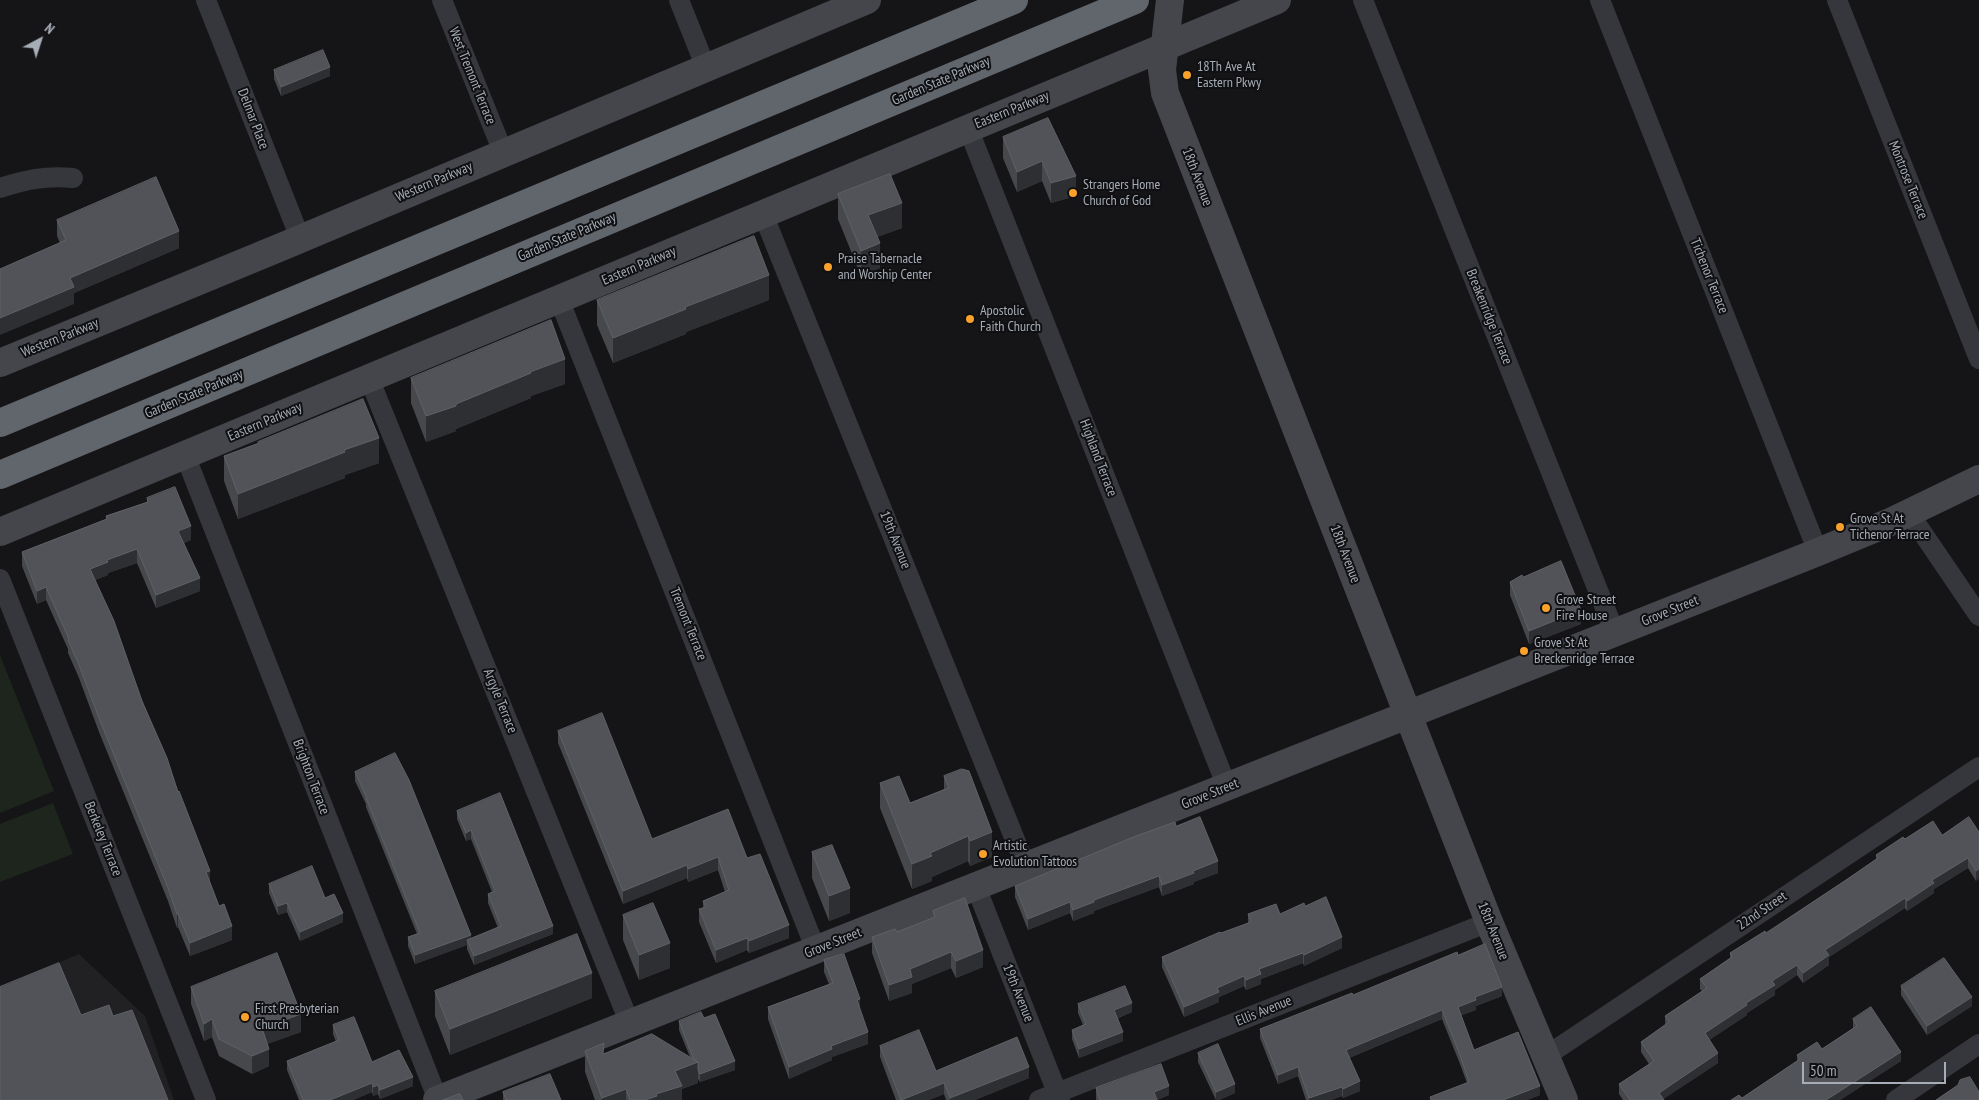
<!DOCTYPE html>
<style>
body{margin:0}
#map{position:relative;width:1979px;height:1100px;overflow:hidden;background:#151517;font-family:"PT Sans Narrow",sans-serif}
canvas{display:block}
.north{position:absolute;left:15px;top:15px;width:50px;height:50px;-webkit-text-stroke:4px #101012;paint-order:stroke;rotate:40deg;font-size:14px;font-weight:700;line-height:20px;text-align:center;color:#a6adb7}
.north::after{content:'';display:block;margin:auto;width:18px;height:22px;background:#a6adb7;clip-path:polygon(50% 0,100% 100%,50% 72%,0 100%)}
.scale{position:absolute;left:1802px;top:1062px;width:144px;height:22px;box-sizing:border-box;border:2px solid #a6adb7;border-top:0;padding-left:6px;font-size:15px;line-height:18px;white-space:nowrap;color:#a6adb7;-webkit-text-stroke:4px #101012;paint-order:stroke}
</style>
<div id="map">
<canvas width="1979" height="1100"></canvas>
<div class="north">N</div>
<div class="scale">50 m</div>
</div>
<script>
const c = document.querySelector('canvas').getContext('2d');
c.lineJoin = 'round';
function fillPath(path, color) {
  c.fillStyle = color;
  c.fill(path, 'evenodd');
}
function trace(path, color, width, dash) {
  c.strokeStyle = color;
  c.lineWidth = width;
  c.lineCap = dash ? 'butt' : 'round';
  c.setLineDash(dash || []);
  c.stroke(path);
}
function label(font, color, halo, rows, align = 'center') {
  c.font = font + ' "PT Sans Narrow",sans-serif';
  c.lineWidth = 4;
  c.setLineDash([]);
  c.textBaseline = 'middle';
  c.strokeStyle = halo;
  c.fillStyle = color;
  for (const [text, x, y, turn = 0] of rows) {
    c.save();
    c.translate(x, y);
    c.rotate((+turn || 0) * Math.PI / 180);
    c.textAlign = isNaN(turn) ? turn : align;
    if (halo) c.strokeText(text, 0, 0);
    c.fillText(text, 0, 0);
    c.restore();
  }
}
const built = new Path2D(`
 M79,954L145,1016L174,1100H0V988Z`);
const green = new Path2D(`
 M0,655L54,791L0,813Z
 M53,803L73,854L0,882V824Z`);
const street = new Path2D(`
 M206,0L300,238
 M442,0L503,152
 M679,0L706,68
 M1363,0L1615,633
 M1600,0L1818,552
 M1837,0L1979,359
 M968,128L1227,787
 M0,188C25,180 46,175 73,178
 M763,214L1026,867
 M559,299L816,950
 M369,378L630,1024
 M185,455L438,1100
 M1909,513L1979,616
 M0,579L206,1100
 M976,887L1060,1100
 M1546,1056L1979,767
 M1039,1100L1489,922
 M1896,1100L1979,1044`);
const secondary = new Path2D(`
 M1170,0L1162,70L1165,93L1489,922L1564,1100
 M0,363L286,245L867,0
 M0,532L1277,0
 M437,1100L1818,552L1888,523L1979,479`);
const highway = new Path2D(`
 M0,423L1014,0
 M0,475L1135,0`);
const wall = new Path2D(`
 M274,70L330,76L281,96L274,79Z
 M1048,118L1076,196L1051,203L1042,181L1017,192L1003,158V137Z
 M838,194L902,228L877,237L880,268L861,276L838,219Z
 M57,220L179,248L74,293V304L60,243L57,236Z
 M597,300H769L686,332V334L613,363L597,325Z
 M411,378L565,384L531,396V398L456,429V431L426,442L411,403Z
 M258,442L379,463L345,475V478L238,519L224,481V456L258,444Z
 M147,498L191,540L184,543L200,591L156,608L137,563L108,573V575L95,580L178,792L210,883L232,940L190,956L178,927L177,928L168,901L99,732L79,678L68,653V649L46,600L37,604L22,566V552L106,519V516L147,502Z
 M1523,577L1581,624L1529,644L1510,595V582Z
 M558,731L652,839L747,858L789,938L749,953L747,950L716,963L699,922V909L703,908V901L725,892L718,870L688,882L687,878L623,904L558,743Z
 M355,772L471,938L498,928L488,903V894L492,892L471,839L466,841L457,819V811L553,934L474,965L467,949V945L415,964L408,946V937L417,934L366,807V804L355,781Z
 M944,776L992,857L970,866L968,861L932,877V881L912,889L880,808V783L910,803L944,789Z
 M1176,826L1218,873L1194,882V884L1162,896L1159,887L1094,911V913L1073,921L1070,913L1028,930L1015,897V886Z
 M1979,832L1976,881L1968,868L1934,889V893L1907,911L1905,908L1829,957V965L1803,983L1797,975L1775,990V995L1747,1013V1015L1709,1040L1718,1063L1663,1099L1664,1100H1623L1619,1094V1084L1649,1064L1641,1052V1042L1665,1025V1016L1702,991L1700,989V979L1730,958V953L1766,933L1846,880L1876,859V855L1905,839Z
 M812,852L850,913L829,921L812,878Z
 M269,884L325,898L343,922L300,941L287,912L278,915L269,893Z
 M1305,906L1342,948L1304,966L1303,963L1261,979V984L1246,990L1244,986L1219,997V1002L1184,1017L1162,967V957L1248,923V914H1280Z
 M933,911L983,967L956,978L951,968L912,984V993L889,1001L872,953V937L897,932L933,918Z
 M623,915L670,968L639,980L623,940Z
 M1458,955L1502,996L1476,1006V1010L1461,1015L1474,1050L1540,1095L1527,1100H1430V1097L1467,1083L1460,1064L1442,1019L1349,1058L1360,1091L1343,1098L1342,1096L1331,1100H1306L1298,1076L1278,1084L1260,1038V1029L1353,995Z
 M824,960L860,1011L868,1044L832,1057V1060L789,1079L768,1019V1007L829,984L824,972Z
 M1901,986L1972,1006L1927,1035L1901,995Z
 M191,987L301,1032L267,1044L269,1066L252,1074L219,1056L212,1037L204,1041L191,1004Z
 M435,991L592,998L450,1055L435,1016Z
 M1078,1004L1132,1012L1118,1018L1123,1041L1079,1058L1072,1039V1030L1083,1025L1078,1013Z
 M704,1018L735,1070L700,1082L698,1079V1083L682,1089V1100H595L585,1072V1051L604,1053L690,1057L679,1030V1021Z
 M1853,1019L1901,1061L1840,1100H1731L1742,1098L1797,1061V1055L1822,1049L1853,1028Z
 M333,1025L372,1062L413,1086L380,1099L378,1094L373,1096L372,1092L353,1100H299L287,1070V1061L336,1042L333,1034Z
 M880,1046L936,1071L1029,1078L975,1100H946L944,1094L929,1100H896L880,1057Z
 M1198,1053L1235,1093L1219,1100H1216L1198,1062Z
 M1096,1088L1169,1095L1157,1100H1096Z
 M503,1092L561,1100H503Z`);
const shadedWall = new Path2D(`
 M330,67V76L281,96V87Z
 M1042,161V181L1017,192V172Z
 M1076,176V196L1051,203V183Z
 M902,203V228L868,240V215Z
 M179,231V248L74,293V304L0,335V318L70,278Z
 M880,243V268L861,276V251Z
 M769,275V300L686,332V334L613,363V338L685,307Z
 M565,359V384L531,396V398L456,429V431L426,442V416L530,372Z
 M379,438V463L345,475V478L238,519V494L344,450Z
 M191,526V540L178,545V531Z
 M137,549V563L108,573V575L90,582V569L107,560Z
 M200,578V591L156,608V595Z
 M46,587V600L37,604V591Z
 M1581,610V624L1529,644V631Z
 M471,830V839L466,841V833Z
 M992,832V857L970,866V841Z
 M968,836V861L932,877V881L912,889V864L930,853Z
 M718,857V870L688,882V869Z
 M1968,858V868L1934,889V893L1907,911V901L1932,880Z
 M1218,861V873L1194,882V884L1162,896V885L1193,871Z
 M687,865V878L623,904V891Z
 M1979,869V879L1976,881V871Z
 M210,871V884L206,872Z
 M1159,876V887L1094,911V913L1073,921V910L1094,900Z
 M850,888V913L829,921V896Z
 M1905,898V908L1829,957V965L1803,983V973L1825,950Z
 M1070,902V913L1028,930V919Z
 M287,903V912L278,915V906Z
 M343,913V922L300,941V932Z
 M177,914H178V927L177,928Z
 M789,925V938L749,953V941Z
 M232,926V940L190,956V943Z
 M553,926V934L474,965V956Z
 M471,935V944L467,940V945L415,964V955Z
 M1342,937V948L1304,966V955Z
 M747,938V950L716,963V950Z
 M670,943V968L639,980V955Z
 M983,950V967L956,978V961Z
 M951,952V968L912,984V993L889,1001V985L910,969Z
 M1303,953V963L1261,979V984L1246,990V980L1259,969Z
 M1797,965V975L1775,990V995L1747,1013V1015L1705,1043V1033L1746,1003L1772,981Z
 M592,973V998L450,1055V1029Z
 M1244,976V986L1219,997V1002L1184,1017V1007L1217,988Z
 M1502,987V996L1476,1006V1010L1458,1017V1007L1475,997Z
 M1972,997V1006L1927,1035V1026Z
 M860,999V1011L857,1000Z
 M1132,1003V1012L1114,1019V1010Z
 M1442,1010V1019L1346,1059V1050Z
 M301,1014V1032L262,1046V1028Z
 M212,1019V1037L204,1041V1024Z
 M868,1032V1044L832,1057V1060L789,1079V1067L831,1046Z
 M1123,1032V1041L1079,1058V1049Z
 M269,1049V1066L252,1074V1056Z
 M1901,1052V1061L1840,1100H1826Z
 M1718,1053V1063L1662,1100L1659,1093Z
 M735,1061V1070L700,1082V1074Z
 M698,1062V1083L682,1089V1100H645L656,1094L675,1071Z
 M1029,1067V1078L975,1100H950V1098Z
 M1298,1067V1076L1278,1084V1075Z
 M413,1077V1086L380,1099V1090Z
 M1360,1081V1091L1343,1098V1089Z
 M372,1083V1092L353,1100H330Z
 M944,1083V1094L929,1100H901Z
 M1235,1084V1093L1219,1100H1216V1092Z
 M378,1085V1094L373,1096V1087Z
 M1169,1086V1095L1157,1100L1154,1092Z
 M1540,1086V1095L1527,1100H1503Z
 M1342,1087V1096L1331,1100H1309V1098Z
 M626,1089V1100H602V1098Z`);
const building = new Path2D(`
 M323,50L330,67L281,87L274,70Z
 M1048,118L1076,176L1051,183L1042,161L1017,172L1003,137Z
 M890,174L902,203L868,215L880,243L861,251L838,194Z
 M156,177L179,231L70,278L74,287L0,318V269L66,240L57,220Z
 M754,236L769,275L685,307L686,309L613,338L597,300Z
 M551,320L565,359L530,372L531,373L456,404V406L426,416L411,378Z
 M363,399L379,438L344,450L345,452L238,494L224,456L259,443L258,442Z
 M175,487L191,526L178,531L200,578L156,595L137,549L107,560L108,562L90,569L114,621L142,701L167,758L178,792L179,791L210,871L206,872L219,906L224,904L232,926L190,943L178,914H177L168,888L99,718L79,665L68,640L69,639L46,587L37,591L22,552L107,519L106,516L148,502L147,498Z
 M1561,561L1581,610L1529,631L1510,582L1522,575L1523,577Z
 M602,713L652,839L728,809L747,858L760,854L789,925L749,941L747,938L716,950L699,909L706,907L703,901L729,890L718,857L688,869L687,865L623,891L558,731Z
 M395,753L409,780L471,935L415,955L408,937L420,933L366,798H367L355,772Z
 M962,769L969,771L992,832L970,841L968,836L930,853L932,856L912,864L880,783L899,776L910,803L949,788L944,776Z
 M500,793L553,926L474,956L467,940L501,926L488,894L495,891L471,830L466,833L457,811Z
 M1200,817L1218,861L1193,871L1194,873L1162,885L1159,876L1094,900V902L1073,910L1070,902L1028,919L1015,886L1136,836L1175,822L1176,826Z
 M1969,817L1979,832V869L1976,871L1968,858L1932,880L1934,883L1907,901L1905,898L1825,950L1829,955L1803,973L1797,965L1772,981L1775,985L1746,1003L1747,1005L1705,1033L1718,1053L1659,1093L1664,1100H1630L1619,1084L1654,1061L1641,1042L1669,1022L1665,1016L1707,988L1700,979L1732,957L1730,953L1765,931L1766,933L1846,880L1878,858L1876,855L1903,837L1905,839L1933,821L1942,835Z
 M832,845L850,888L829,896L812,852Z
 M312,866L325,898L334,894L343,913L300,932L287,903L278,906L269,884Z
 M1326,897L1342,937L1304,955L1303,953L1259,969L1261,974L1246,980L1244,976L1217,988L1219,992L1184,1007L1162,957L1220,932L1221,933L1251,922L1248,914L1276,904L1280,914L1304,903L1305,906Z
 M965,898L983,950L956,961L951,952L910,969L912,977L889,985L872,937L895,929L897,932L935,917L933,911Z
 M653,903L670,943L639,955L623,915Z
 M577,934L592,973L450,1029L435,991Z
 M1485,944L1502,987L1475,997L1476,1000L1458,1007L1474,1050L1518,1032L1540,1086L1503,1100H1431L1430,1097L1469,1082L1460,1055L1442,1010L1346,1050L1360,1081L1343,1089L1342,1087L1309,1098L1298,1067L1278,1075L1260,1029L1352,993L1353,995L1457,952L1458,955Z
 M277,953L301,1014L262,1028L269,1049L252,1056L219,1039L212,1019L204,1024L191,987Z
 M844,954L860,999L857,1000L868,1032L831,1046L832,1049L789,1067L768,1007L833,983L824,960Z
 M1944,958L1972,997L1927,1026L1901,986Z
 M59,963L81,1015L109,1005L113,1016L132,1010L168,1100H0V987Z
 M1125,986L1132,1003L1114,1010L1123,1032L1079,1049L1072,1030L1086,1024L1078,1004Z
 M1871,1007L1901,1052L1826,1100H1731L1739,1095L1742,1098L1800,1059L1797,1055L1817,1042L1822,1049L1857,1026L1853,1019Z
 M701,1012L704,1018L715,1014L735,1061L700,1074L698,1070V1062L694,1060L679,1021Z
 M354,1017L372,1062L399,1050L413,1077L380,1090L378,1085L373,1087L372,1083L330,1100H303L287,1061L339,1040L333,1025Z
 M919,1030L936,1071L1017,1037L1029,1067L950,1098L944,1083L901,1100L880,1046Z
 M652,1034L698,1062L675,1071L682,1086L656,1094L657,1096L645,1100H630L626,1089L602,1098L585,1051L604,1043L603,1054Z
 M1218,1044L1235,1084L1216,1092L1198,1053Z
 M1161,1064L1169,1086L1154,1092L1157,1100H1100L1096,1088Z
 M550,1074L561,1100H506L503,1092Z
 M1970,1077L1979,1092V1100H1936L1958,1085L1960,1080Z
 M460,1094L463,1100H443Z`);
const markers = [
 [1187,75,5,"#f9a12b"],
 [1073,193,5,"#f9a12b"],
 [828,267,5,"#f9a12b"],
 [970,319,5,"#f9a12b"],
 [1840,527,5,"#f9a12b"],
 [1546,608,5,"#f9a12b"],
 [1524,651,5,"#f9a12b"],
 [983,854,5,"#f9a12b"],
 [245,1017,5,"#f9a12b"]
];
const poiNames = [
 ["18Th Ave At",1197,67],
 ["Eastern Pkwy",1197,83],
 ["Strangers Home",1083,185],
 ["Church of God",1083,201],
 ["Praise Tabernacle",838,259],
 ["and Worship Center",838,275],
 ["Apostolic",980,311],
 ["Faith Church",980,327],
 ["Grove St At",1850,519],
 ["Tichenor Terrace",1850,535],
 ["Grove Street",1556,600],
 ["Fire House",1556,616],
 ["Grove St At",1534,643],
 ["Breckenridge Terrace",1534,659],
 ["Artistic",993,846],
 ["Evolution Tattoos",993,862],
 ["First Presbyterian",255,1009],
 ["Church",255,1025]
];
const streetNames = [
 ["West Tremont Terrace",472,76,68],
 ["Garden State Parkway",941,81,-23],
 ["Eastern Parkway",1012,110,-22],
 ["Delmar Place",253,119,69],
 ["18th Avenue",1197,177,69],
 ["Montrose Terrace",1908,180,68],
 ["Western Parkway",434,182,-23],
 ["Garden State Parkway",567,237,-23],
 ["Eastern Parkway",639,266,-23],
 ["Tichenor Terrace",1709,276,68],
 ["Breakenridge Terrace",1489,317,68],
 ["Western Parkway",60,338,-22],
 ["Garden State Parkway",194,394,-23],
 ["Eastern Parkway",265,422,-23],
 ["Highland Terrace",1098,458,69],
 ["19th Avenue",895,540,68],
 ["18th Avenue",1345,554,69],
 ["Grove Street",1670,611,-22],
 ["Tremont Terrace",688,624,68],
 ["Argyle Terrace",500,701,68],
 ["Brighton Terrace",311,777,69],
 ["Grove Street",1210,794,-22],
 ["Berkeley Terrace",103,839,68],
 ["22nd Street",1762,911,-34],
 ["18th Avenue",1493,931,68],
 ["Grove Street",833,943,-22],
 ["19th Avenue",1018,993,68],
 ["Ellis Avenue",1264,1011,-22]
];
fillPath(built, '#212124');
fillPath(green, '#1d251d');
trace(street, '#36373c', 20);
trace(secondary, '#44464c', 28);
trace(highway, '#61666d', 28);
fillPath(wall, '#46484c');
fillPath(shadedWall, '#2e2f32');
fillPath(building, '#515358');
trace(building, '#5e6166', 1);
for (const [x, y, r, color] of markers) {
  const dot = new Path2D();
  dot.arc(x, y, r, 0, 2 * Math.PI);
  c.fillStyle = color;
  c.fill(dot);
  trace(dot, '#101012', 2);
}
label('14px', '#a6adb7', '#101012', poiNames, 'left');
label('14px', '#a6adb7', '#101012', streetNames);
</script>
